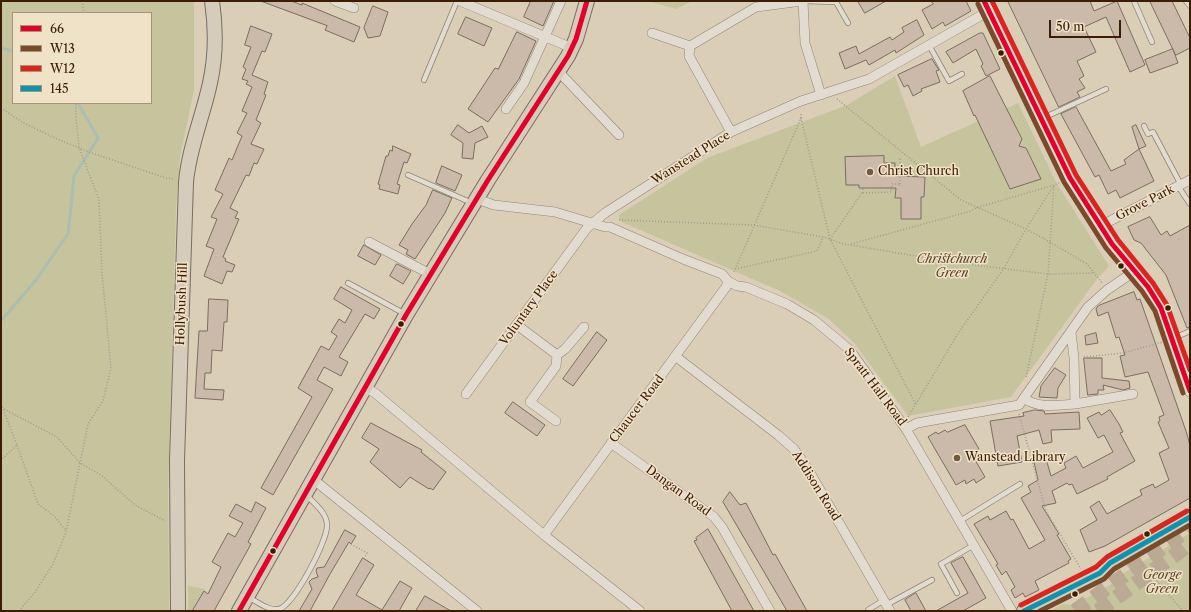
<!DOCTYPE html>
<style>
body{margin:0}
#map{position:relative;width:1191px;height:612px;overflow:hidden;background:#daceb7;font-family:"Libre Caslon Text",serif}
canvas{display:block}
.frame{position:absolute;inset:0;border:2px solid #3b1c05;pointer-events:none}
.legend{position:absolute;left:12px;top:12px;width:140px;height:92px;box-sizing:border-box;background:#f0e2c7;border:1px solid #a89379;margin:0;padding:5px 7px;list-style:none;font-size:12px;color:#3b1c05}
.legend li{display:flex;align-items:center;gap:8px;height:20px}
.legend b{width:20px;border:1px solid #a89379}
.scale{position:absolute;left:1049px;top:20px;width:72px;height:18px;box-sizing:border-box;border:2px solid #3b1c05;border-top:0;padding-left:5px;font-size:12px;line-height:14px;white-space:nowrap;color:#3b1c05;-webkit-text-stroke:3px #f0e2c7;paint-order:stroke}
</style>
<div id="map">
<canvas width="1191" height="612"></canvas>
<div class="frame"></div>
<ul class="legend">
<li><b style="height:5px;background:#e4002b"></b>66</li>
<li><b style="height:5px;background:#7a4b2a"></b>W13</li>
<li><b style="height:5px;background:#dc241f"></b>W12</li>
<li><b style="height:5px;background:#0994b0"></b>145</li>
</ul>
<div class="scale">50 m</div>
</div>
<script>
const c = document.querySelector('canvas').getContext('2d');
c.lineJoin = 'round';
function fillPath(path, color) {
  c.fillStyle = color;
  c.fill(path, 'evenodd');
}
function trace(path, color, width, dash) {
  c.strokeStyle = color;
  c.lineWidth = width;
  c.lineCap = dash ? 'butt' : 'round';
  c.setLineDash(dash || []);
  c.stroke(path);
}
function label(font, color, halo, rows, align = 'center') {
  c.font = font + ' "Libre Caslon Text",serif';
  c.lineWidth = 3;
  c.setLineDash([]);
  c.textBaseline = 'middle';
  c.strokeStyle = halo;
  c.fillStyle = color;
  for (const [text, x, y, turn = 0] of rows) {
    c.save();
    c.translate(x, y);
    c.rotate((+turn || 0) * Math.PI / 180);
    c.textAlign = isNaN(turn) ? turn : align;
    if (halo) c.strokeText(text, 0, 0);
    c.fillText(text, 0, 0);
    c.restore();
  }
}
const green = new Path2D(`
 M1,1H194V90L180,157L176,207L168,493L169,611H1ZM13,13H151V103H13Z
 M648,1H692L676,9Z
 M895,76L921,147L1018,103L1056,182L1109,266L1097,279L1011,397L908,416L855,344L829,319L780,291L622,222L619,219V215L707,158L847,105Z
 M1190,533V611H1050L1063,604L1073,605L1110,585L1124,573Z
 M188,586L205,589L192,611H188Z`);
const stream = new Path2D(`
 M1,48L13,51
 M1,321L36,280L68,234L74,176L98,138L78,103`);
const building = new Path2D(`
 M261,1H291L302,5V3L360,27L354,42L325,30L327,26Z
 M531,1H554L543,26L524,17Z
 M858,1H886L865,13Z
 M931,1H966L971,11L945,26L943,22L932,29L922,10L933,4Z
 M1008,1H1090L1094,11L1117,1L1145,65L1130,72L1106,17L1084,27L1096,52L1077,61L1084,76L1079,79L1085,88L1077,92L1080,97L1059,107Z
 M1150,1H1172L1190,38V48L1176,55Z
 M373,6L388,12L380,36L368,38L364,28Z
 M466,17L492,28L484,46L458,34Z
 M917,20L924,35L896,53L895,50L869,65L866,60L845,69L839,53L856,46L859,54L890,37L892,40L904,32L902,28Z
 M251,26L272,34L265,52L262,51L252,75L268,82L264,94L266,95L256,120L261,123L251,144L264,149L257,164L254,163L249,176L246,175L230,208L238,212L235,218L239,219L223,257L226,259L225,261L235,265L232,272L227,271L222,284L204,276L214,249L206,246L217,219L211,217L223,194L215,190L229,158L232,160L242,136L237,133L247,113L242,111L252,87L246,84L248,81L242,79L246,69L243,67L251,47L245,45Z
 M517,32L536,41L519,79L488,122L468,109L495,68L498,69Z
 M980,33H983L1000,69L986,76L981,66L983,64L976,49L953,63L946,52Z
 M1173,49L1178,63L1150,73L1145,60Z
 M932,59L939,70L936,71L940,82L921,89L922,91L913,96L908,85L904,87L898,75Z
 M990,76L1022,139L1019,146L1026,148L1041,179L1010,189L975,115L974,116L963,91Z
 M1076,107L1111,171L1126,164L1124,160L1139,149L1154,181L1120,198L1116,190L1108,194L1099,175L1095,177L1061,114Z
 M458,125L469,133L482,126L488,137L475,143L473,159L462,158L463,143L451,135Z
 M1136,125L1146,146L1139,149L1132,127Z
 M393,146L411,154L407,163L404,162L397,184L400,185L398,194L379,189L380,185L378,184L386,156H388L390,150L392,151Z
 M884,156V163H895V176L925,177L924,197H921V219H901V198H895L896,188H859V185H846L845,157Z
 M442,166L462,175L455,191L436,183Z
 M433,190L452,198L445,213L415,259L406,254L408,250L399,245L412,224L426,205Z
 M1150,217L1161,235L1167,231L1170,236L1190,225V327L1187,328L1166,275L1141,243L1134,240L1128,227Z
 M364,245L381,255L375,265L358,256Z
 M397,264L411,271L403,284L390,276Z
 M341,287L380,309L374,319L365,314L339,357L348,362L341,376L324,367L317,380L333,389L273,495L261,488L312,397L298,388L321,346L329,350L337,336L331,332L339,319L345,323L352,310L334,299Z
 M1134,292L1137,300L1140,299L1187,434L1190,446V498L1105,546L1089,552L1080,530L1097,520L1090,507L1099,501L1107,514L1142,495L1140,490L1153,484L1155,488L1169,480L1159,453L1169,448L1158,422L1160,421L1159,417L1164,415L1148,372L1125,377L1120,356L1125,355L1119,337L1116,338L1108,312L1098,316L1096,309L1098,306Z
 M209,299L228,300L227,322H224L222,351L212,350L211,373H205L204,389L224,390L223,400L195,398L199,331H207Z
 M597,332L607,340L573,386L563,379Z
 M1096,333L1098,343L1086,345L1085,336Z
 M1084,358H1102V378L1129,381L1130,388L1123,390L1103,385L1104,390H1098V394L1088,395Z
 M1055,368L1066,375L1058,388L1057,398L1039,397L1041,386Z
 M513,402L545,425L537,436L505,413Z
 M1035,410L1044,411L1045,414L1079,412L1080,429L1051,430L1052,442L1043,444L1039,430L1017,436L1022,462L998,466L990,421L1024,416L1023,413Z
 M1110,410L1119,424L1123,432L1120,433L1135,461L1107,477L1108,479L1077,494L1072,484L1069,485L1067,483L1052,491L1056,503L1042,506L1059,534L1057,535L1071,559L1068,561L1069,563L1035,581L1039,590L1025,597L1023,593L1015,598L1011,590L1015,587L1006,571L1002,575L996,565L998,564L974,524L988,516L990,520L1006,511L1011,520L1013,519L1029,549L1045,540L1021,498L1031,492L1028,486L1038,480L1034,462L1046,459L1051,476L1066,468L1064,463L1076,456L1083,468L1113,452L1104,435L1098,438L1087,418L1099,412L1101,415Z
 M371,423L422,450L421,452L446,472L433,490L430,488L429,489L410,477L400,488L370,462L379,449L362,438Z
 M965,425L979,449L971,453L985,477L976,483L974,479L966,484L965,480L956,485L928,437L936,432L938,434L945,430L947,432Z
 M730,492L740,505L746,503L773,555L775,554L807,611H787L723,502Z
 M256,502L266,508L248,542L251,544L214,611H192L204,591L208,594L221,567L212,562L228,533L235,537L243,523L229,516L236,504L251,512Z
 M708,529L754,611H732L694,541L697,540L696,538Z
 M345,530L356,536L351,544L349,542L330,574L310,611H299L312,589L309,582L312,579L318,577L316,571L317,568L324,567Z
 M963,557L986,598L963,611H936L968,593L951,563Z
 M363,558L374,565L356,595L382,610L400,581L412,588L399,611H332Z
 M916,593L926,611H911L905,600Z
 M425,596L451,611H416Z`);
const trunkTunnel = new Path2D(`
 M1075,611L1190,528
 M1098,611L1190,544`);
const path = new Path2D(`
 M82,1L84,13
 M837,99L961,200L1026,229L1050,242L1087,264L1102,283
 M1,108L22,122L55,138L89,152L166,178L174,179
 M801,118L830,239L916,405
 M900,159V184
 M862,193L863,188
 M619,220L753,225L823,237L844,244L958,263L1048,274L1094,273
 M830,239L862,193L891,192L892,184H900V188
 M851,244L971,211L976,208L1054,185L1048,274L1026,378
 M735,269L817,251L823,237
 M734,272L801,118V112
 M1084,357L1123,353L1163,342
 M1,404L17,445L1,460
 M4,409L57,437L80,463L101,475L135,505L165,521
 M1019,414L1046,511L1081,569
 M908,417L959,332L1004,268L1026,229L1054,185L1061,182
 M17,445L38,504L55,517L66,531
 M351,544L367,553L364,559
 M1139,561L1183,611
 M19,611L35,592L53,564L66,532L88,424L103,401L111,368L102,273L99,200L79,147L76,119V103`);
const service = new Path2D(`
 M803,1L836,2L848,23
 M1134,1L1152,42
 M1186,1L1190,6
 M929,45L949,81L962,74
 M424,80L457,1
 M1041,119L1106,89
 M1144,126L1148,134L1153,132L1181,185
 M408,175L472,203
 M1178,186L1190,204
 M348,283L405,314
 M1172,339L1190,331
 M960,521L1020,484
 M957,593L941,564L974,545
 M248,597C258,602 268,611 279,609C294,605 328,540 327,525C327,513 314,503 306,495
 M886,605L932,580
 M868,611V610L884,600`);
const minor = new Path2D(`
 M335,1L354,8
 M460,1L572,48
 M803,1L805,43L821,95
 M652,33L690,46
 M558,71L619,135
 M506,109L524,83L561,1
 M731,132L689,56L690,46L756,7L802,1
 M477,199L494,205L555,212L605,227H610L683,259L722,274L728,281L737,286L746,287L787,304L814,320L850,350L906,429L1012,611
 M1100,226L1190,180
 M369,242L430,274
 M517,325L557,355L556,366L530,402L556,421
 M557,355L565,349L584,327
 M675,356L778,435L794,449L808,469L890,611
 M366,388L375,393L544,535L640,611
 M466,394L587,228L605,213L731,132L801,101L869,79L989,11
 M1024,398C1038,409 1058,405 1075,404L1074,358L1071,332
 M1075,404L1133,394
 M906,429L917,423L1019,405L1088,307L1107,290L1135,271
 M611,443L714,517L722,527L770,611
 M314,480L477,611
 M544,535L726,287L728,281`);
const tertiary = new Path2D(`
 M984,1L1070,178L1112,244L1148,287L1161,308L1190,391`);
const primary = new Path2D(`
 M178,611L177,460L186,182C189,148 203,116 210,83C216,56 216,28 212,1
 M239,611L406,315L488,180L568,56L576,39L587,1
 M1024,611L1100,573L1110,563L1190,517`);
const bus1 = new Path2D(`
 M984,1L1070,178L1112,244L1148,287L1161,308L1190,391
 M239,611L406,315L488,180L568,56L576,39L587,1`);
const bus2 = new Path2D(`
 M978,4L1064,182L1106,248L1142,291L1155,311L1183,393
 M1040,611L1104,579L1114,569L1190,525`);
const bus3 = new Path2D(`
 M992,1L1076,175L1118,240L1153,283L1167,305L1190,370
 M1021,605L1096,567L1107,557L1187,511`);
const bus4 = new Path2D(`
 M1024,611L1100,573L1110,563L1190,517`);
const markers = [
 [1001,53,3.5,"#3b1c05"],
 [870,172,4,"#735a43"],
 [1121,266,3.5,"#3b1c05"],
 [1168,308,3.5,"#3b1c05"],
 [401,324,3.5,"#3b1c05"],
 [957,458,4,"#735a43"],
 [1147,534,3.5,"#3b1c05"],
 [273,551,3.5,"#3b1c05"],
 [1075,594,3.5,"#3b1c05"]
];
const streetNames = [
 ["Wanstead Place",691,158,-32],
 ["Grove Park",1145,203,-27],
 ["Hollybush Hill",182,304,-88],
 ["Voluntary Place",529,308,-54],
 ["Spratt Hall Road",875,387,53],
 ["Chaucer Road",637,409,-53],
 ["Addison Road",816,486,58],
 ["Dangan Road",678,491,36]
];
const poiNames = [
 ["Christ Church",878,172],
 ["Wanstead Library",965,458]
];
const parkNames = [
 ["Christchurch",952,260],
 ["Green",952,274],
 ["George",1162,576],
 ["Green",1162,590]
];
fillPath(green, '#c6c49d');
trace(stream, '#abbeaf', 3);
fillPath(building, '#cbb9aa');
trace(building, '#796e5f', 1);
trace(trunkTunnel, '#baaa93', 15, [15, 8]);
trace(service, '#908576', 6);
trace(minor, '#908576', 10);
trace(tertiary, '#908576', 12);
trace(primary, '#796e5f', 16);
trace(path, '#a39a8f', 1.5, [1, 2]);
trace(service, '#e2dcd0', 4.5);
trace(minor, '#e2dcd0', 9);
trace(tertiary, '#e2dcd0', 11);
trace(primary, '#d6ccbb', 14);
trace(bus1, '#e4002b', 5);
trace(bus2, '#7a4b2a', 5);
trace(bus3, '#dc241f', 5);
trace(bus4, '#0994b0', 5);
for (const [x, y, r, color] of markers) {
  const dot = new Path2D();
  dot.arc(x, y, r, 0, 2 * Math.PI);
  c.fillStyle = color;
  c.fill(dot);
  trace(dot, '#f0e2c7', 1.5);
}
label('12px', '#3b1c05', '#f0e2c7', streetNames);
label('12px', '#3b1c05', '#f0e2c7', poiNames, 'left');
label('italic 12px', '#5a4426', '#f0e2c7', parkNames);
</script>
